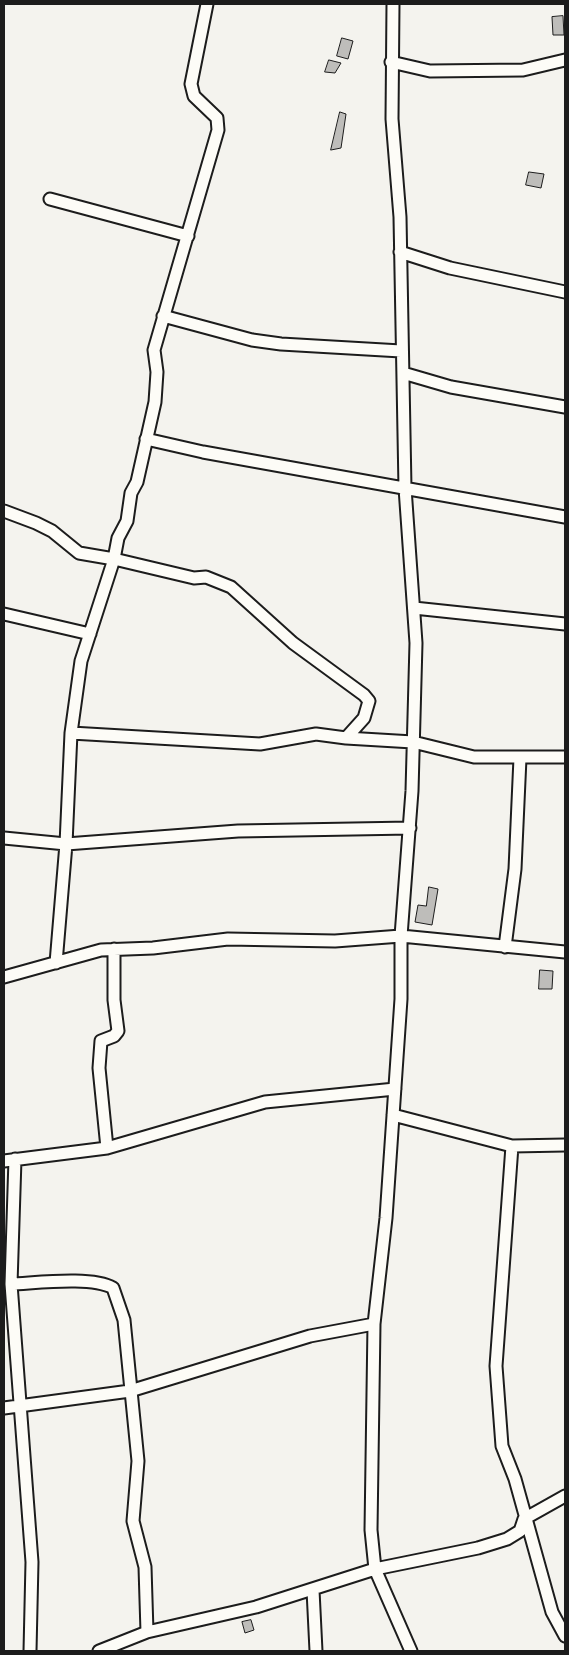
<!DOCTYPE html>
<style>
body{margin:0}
#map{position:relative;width:569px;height:1655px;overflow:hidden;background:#f4f3ee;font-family:Mynerve,sans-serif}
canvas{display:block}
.frame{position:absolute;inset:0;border:5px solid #1c1c1c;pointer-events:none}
</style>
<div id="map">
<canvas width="569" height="1655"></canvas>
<div class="frame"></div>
</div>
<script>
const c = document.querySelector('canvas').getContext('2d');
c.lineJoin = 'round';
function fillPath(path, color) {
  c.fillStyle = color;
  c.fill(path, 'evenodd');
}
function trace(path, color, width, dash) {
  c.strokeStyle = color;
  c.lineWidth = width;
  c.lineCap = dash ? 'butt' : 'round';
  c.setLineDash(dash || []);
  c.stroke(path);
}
const building = new Path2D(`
 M563,16L564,35H553L552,17Z
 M342,38L353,41L348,59L337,56Z
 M329,60L341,63L335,73L325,72Z
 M340,112L346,114L341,148L331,150Z
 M529,172L544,174L541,188L526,185Z
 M429,887L438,889L432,925L415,922L418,905L426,906Z
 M540,970L553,971L552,989H539Z
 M251,1620L254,1630L245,1633L242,1622Z`);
const minor = new Path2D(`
 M393,4L392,119L400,217L405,488L416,643L412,791L401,936V999L386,1218L374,1324L371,1530L375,1569L411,1651
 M391,62L430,71L523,70L565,60
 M50,199L188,236
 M400,252L450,268L565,292
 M163,316L252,340L281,344L401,351
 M403,373L451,387L565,407
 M146,439L203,452L565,517
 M4,511L36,523L52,531L79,553L114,559L194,578L206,577L231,587L293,643L364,695L369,701L364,718L346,738
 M414,608L565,624
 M4,614L90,634
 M71,733L260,744L316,734L346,738L413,742L474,757H565
 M4,838L66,844L238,831L410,828
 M505,947L515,869L520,758
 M56,963L66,844L71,733L81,661L114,559L118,538L127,521L131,493L137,482L155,402L157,372L154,350L218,130L217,118L194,96L191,84L207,4
 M4,977L101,950L153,948L228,939L335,941L401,936L565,952
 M393,1115L512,1146L496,1366L502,1446L515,1479L552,1612L565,1636
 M512,1146L565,1145
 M107,1148L99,1068L101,1041L114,1036L118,1031L114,1000V949
 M15,1159L11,1284L32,1562L30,1651
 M4,1161L107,1148L265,1102L395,1089
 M11,1284C37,1283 92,1276 113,1288L124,1320L138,1461L133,1521L145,1567L147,1632L99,1651
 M4,1408L130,1391L310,1336L374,1324
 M313,1590L316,1651
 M147,1632L256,1607L375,1569L478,1548L507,1539L520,1531L524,1519L565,1496`);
fillPath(building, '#bebdba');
trace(building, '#1c1c1c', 1);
trace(minor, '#1c1c1c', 15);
trace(minor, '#fdfcf7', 11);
</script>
